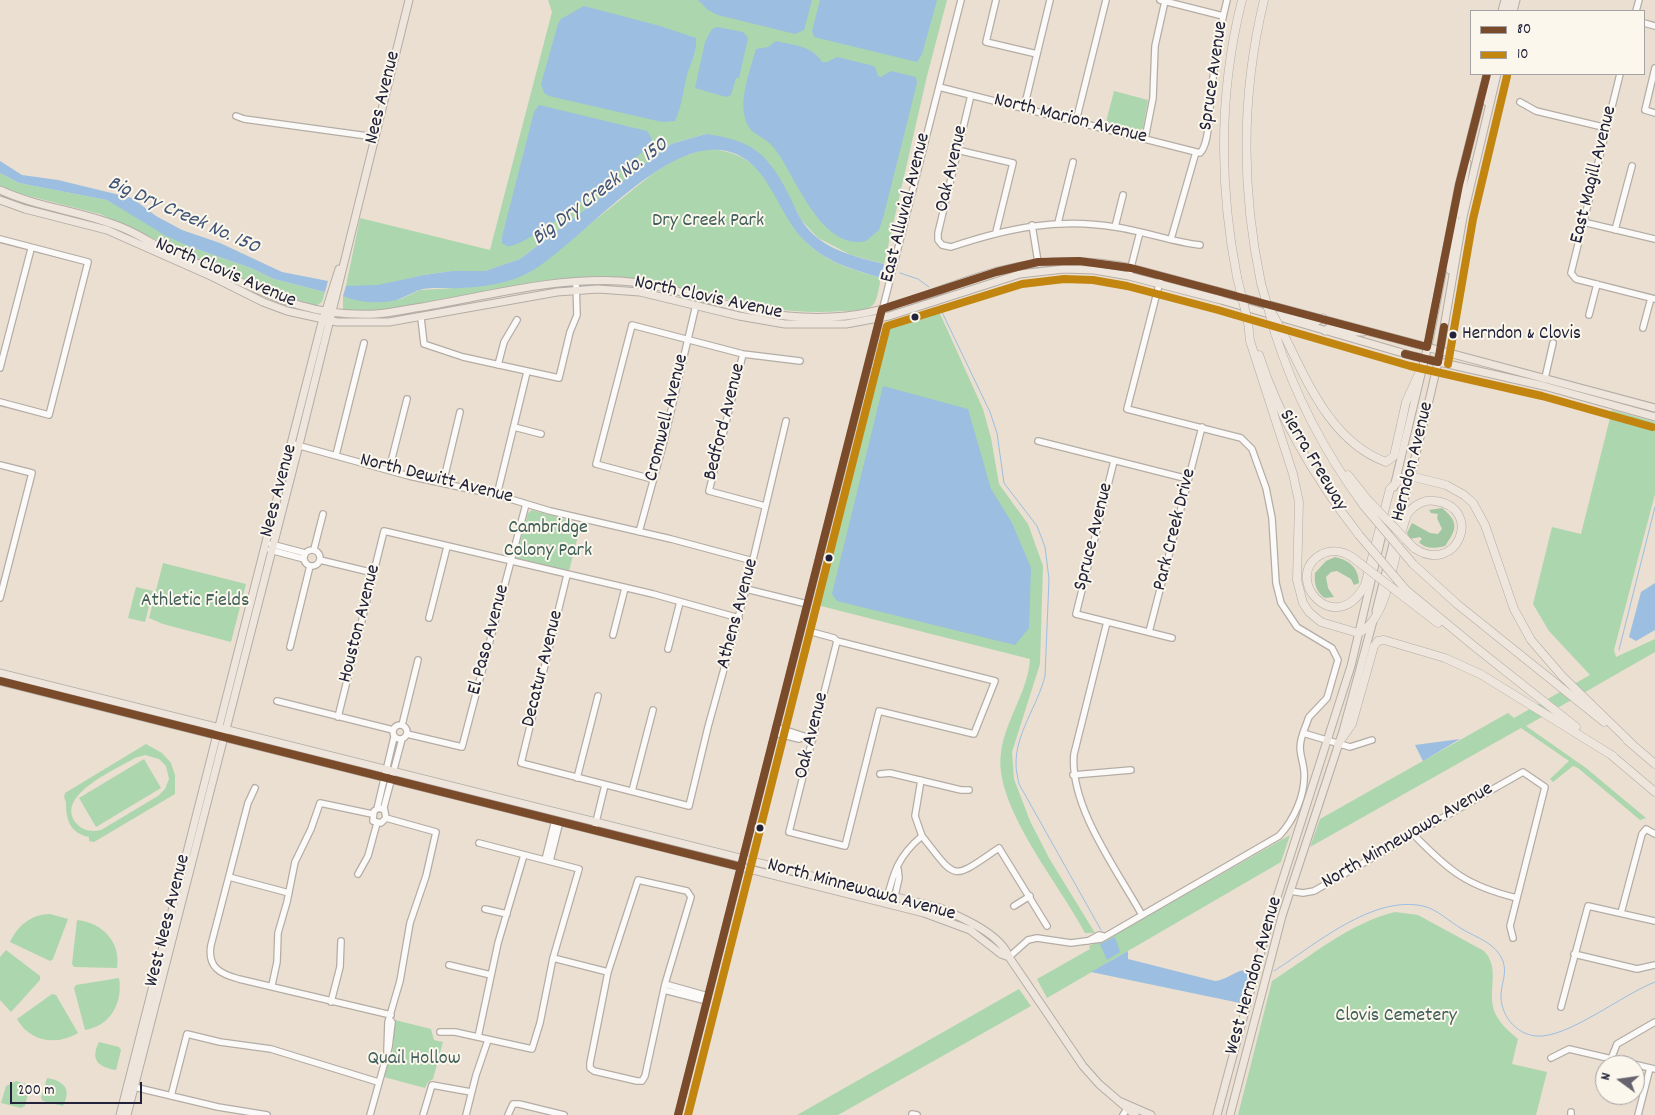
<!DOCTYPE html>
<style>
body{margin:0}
#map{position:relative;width:1655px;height:1115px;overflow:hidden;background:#eadfd0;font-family:Dekko,sans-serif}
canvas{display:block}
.legend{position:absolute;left:1470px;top:10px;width:175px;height:65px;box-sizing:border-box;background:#fbf7ec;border:1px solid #a4a2a5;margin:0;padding:6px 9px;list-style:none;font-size:15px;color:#22223b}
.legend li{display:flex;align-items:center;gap:10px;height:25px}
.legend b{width:25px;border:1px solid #a4a2a5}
.north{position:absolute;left:1595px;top:1055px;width:50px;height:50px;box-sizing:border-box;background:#fbf7ec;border:1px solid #a4a2a5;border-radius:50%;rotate:284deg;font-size:14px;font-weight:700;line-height:20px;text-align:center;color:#22223b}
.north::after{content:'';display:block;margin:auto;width:18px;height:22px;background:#68646f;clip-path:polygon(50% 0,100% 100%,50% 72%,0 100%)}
.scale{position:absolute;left:10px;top:1082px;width:132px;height:22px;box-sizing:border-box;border:2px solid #22223b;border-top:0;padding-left:6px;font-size:15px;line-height:18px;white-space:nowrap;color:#22223b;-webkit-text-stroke:4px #fbf7ec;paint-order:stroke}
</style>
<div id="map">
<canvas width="1655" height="1115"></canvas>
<ul class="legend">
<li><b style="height:6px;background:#7a4b2a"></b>80</li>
<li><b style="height:6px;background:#c2850f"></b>10</li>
</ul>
<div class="north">N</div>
<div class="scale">200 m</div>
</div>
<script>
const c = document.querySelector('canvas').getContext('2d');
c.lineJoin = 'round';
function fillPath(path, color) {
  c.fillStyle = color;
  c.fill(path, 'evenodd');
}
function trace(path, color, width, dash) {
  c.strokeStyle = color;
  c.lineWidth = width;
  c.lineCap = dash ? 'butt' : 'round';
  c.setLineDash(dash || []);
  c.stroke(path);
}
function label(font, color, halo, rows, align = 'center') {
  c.font = font + ' Dekko,sans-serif';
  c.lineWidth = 4;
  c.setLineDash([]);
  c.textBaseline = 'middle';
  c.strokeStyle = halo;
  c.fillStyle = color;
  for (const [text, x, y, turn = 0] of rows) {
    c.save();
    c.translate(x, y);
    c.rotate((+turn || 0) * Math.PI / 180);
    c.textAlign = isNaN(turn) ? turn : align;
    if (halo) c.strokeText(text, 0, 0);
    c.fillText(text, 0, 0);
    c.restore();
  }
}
const green = new Path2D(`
 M548,0H947L927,76L884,264L851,255L818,238L802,221L769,163L706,134L671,144L520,259L485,271H452L424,275L378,286H346L360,218L490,250L552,12Z
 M1114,91L1148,100L1143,128L1140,130L1106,122Z
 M706,149C758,151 766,181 791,220C796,227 800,236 806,242C827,263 854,270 881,278C879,285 878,301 872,306C865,311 851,311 842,311C767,318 710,290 638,280C569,269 497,291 429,302C402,307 370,315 343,309V296L361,301H388L401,299L420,290L472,287L500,282L530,272L655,172L678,158Z
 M0,173L19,183L107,200L191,247L251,268L274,279L325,292L322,302L316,306L267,291L100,214L13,192L0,186Z
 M937,307L983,409L991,438L999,484L1028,524L1043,566L1040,664L1012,752L1014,779L1030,821L1049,858L1095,933H1085C1061,886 993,806 1001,753C1005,720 1028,692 1030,659L817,605L887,326L905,321Z
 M1612,410L1655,422V494L1614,650L1616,657L1655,639V652L1526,726L1586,768L1646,818L1640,820L1578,768L1573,766L1553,782L1550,779L1569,761L1521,728L1310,847L1320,819L1508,713L1514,718L1590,675L1549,631L1533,604L1552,527L1581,534Z
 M532,510L581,524L569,571L516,558L528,513Z
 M163,563L246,584L231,642L163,624L149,618Z
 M136,587L153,591L145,622L128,618Z
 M146,744L162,753L171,763L175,775V794L94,842L89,841V837C70,833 66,820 66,803C66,800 63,799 65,793ZM145,755L159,759L166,766L169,779L165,789L158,796L101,830C92,832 83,831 77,824C52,796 117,769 135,758Z
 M144,759L161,788L96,827L79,798Z
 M1290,835L1281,862L1047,998L1037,979L1090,949L1089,946L1118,933Z
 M1395,912L1418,915L1484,951C1502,970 1485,994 1496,1015C1501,1025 1510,1032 1518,1039L1512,1064L1547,1072L1536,1115H1238L1272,981C1311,956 1350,923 1395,912Z
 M50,914L68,919L53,959L50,961L10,942C18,925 32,914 50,914Z
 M77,920C103,923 121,942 117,968L74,967L72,964Z
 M6,950L40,976V980L11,1012L0,1000V957Z
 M119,978C123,1002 111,1026 85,1030L74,988L76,985Z
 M1019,989L1031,1006L838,1115H797Z
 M52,994L56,995L78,1033C56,1046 30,1042 17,1019Z
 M395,1020L431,1029L434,1040L443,1042L433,1079L428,1082L425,1088L384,1077L393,1049Z
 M99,1042L119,1047L121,1050L116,1070C98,1067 90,1060 99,1042Z
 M47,1078C64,1081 72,1089 63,1106L43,1101L41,1098Z
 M16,1081L30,1085L25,1106L21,1108L1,1103L6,1086Z`);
const forest = new Path2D(`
 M1442,508C1459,522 1457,529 1445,546C1436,548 1426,550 1419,542L1422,539L1420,537L1410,539L1407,533L1412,523L1430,533L1438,534L1442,529L1437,518L1438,514L1431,513L1429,510Z
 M1335,557C1351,561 1358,568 1359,583L1354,585L1351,579L1337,571L1331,572L1326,577L1328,588L1334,597L1325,598C1316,592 1314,584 1315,573L1326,561Z`);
const water = new Path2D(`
 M698,0H812L804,30L795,34L718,15L708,10Z
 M820,0H937L922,54L917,62L814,37L812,31Z
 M584,6L660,26L696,38C697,52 691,62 687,75C683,91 682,106 675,121L662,122L549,96L544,93L541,84L558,24L561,19Z
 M717,27L743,32L748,38L739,78H736L731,95L726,97L695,88L705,42L712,29Z
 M776,41C792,45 813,46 822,62H827L837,57L870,65L875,67L878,76L881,77L891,71L916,77L917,83L883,218L879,230L866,241C821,251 796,177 775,149C762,132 748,138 744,113C741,94 751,67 756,49L768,47Z
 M539,105L647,131L652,139L650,146C630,162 527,250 507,246L502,243V237L534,112Z
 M706,134C753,140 769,155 790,197C795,208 800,220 809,230C828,251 857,257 884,264L881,278C852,269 825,262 804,240C775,211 768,155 720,150C660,143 581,242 530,272C511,283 482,287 461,288C448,289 436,287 423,289C415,291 409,295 402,298C385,305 360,303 343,296L346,286L378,285L424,275L452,271H485L520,259L671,144Z
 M0,161L22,175L58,180L132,198L156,216L182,230L220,243L282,272L328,281L325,292L274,279L251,268L191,247L166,236L107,200L19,183L0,173Z
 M883,386L968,409L991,489L1012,523L1031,568L1029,628L1015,645L837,601L832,594Z
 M1655,583V630L1636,641L1629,637L1641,592Z
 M1460,739L1423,761L1415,745Z
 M1115,937L1120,952L1107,960L1100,944Z
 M1128,951V959L1215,981C1228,980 1238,968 1250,970L1240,1003L1091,972Z`);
const stream = new Path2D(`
 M900,273L918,279L929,287
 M940,308L990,412L997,433L1004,483L1037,526L1045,547L1049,579L1045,676C1038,705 1015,734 1016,765C1016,771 1018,778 1019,784L1101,930
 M1619,650L1655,507
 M1274,971C1315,945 1372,895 1423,906C1437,909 1450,922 1462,929C1477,938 1496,943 1503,961C1507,974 1502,981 1501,994C1500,1014 1515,1034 1536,1036C1567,1039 1623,994 1655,982`);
const minor = new Path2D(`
 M996,0L986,42L1037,54
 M1160,0L1223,16
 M1636,11L1639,0
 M1644,23L1655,26
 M1655,68L1645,110L1655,113
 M1620,74L1571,273L1576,279L1655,299
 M939,87L1200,153C1207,146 1208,129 1209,120C1212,78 1217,40 1227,0
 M971,95L938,233V240L942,245L951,247C1005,229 1057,217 1115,227C1144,231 1172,242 1200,245
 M1520,102L1536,111L1607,128
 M1024,108L1050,0
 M236,116L244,119L375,137
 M1076,121L1106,0
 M1145,139L1153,98L1155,46L1165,1
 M957,150L1013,163L996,232
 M1583,222L1655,239
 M1058,223L1073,162
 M1032,225L1038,262
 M1115,227L1123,195
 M1615,230L1632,166
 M0,239L88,262L49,415L0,402
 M1171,239L1196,152
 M1130,271L1140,232
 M1160,281L1127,409L1241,438L1252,449L1266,488L1272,518L1276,583L1281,603L1297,627L1332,648L1338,660L1327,698L1309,717L1303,733
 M1589,315L1597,284
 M421,318L424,344L463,357L559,378L570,332L577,315L576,282
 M1643,328L1651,298
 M743,354L709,491L765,506
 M498,365L504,342L517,320
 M0,368L31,249
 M1545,378L1553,343
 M514,427L541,434
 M1038,441L1188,479
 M293,444L409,476L497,495L550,511L671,539L753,561
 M336,455L364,343
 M1114,461L1076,614L1172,638
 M0,465L32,473L0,598
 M389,470L407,399
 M652,479L596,464L632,325L743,354L800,361
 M443,483L460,412
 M497,495L527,372
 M639,532L663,445L696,305
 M271,544L305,553
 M314,549L323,514
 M304 558a8 8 0 1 1 16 0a8 8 0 1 1-16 0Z
 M270,550L304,559
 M320,560L374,573
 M567,575L521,763L689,806L708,727L746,589L786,421
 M746,589L807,604
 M429,618L447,547
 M1107,622L1074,754C1069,806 1117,870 1142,915
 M812,632L834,638L837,641L995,681L974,734L879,711L845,846L789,832L837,641
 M1149,632L1202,427
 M613,635L625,588
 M290,647L310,566
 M668,649L680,602
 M277,701L393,730
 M338,717L384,531L653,594L739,618
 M393 732a7 7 0 1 1 14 0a7 7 0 1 1-14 0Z
 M402,725L418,660
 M776,727L813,739
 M775,733L799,739L804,737
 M407,734L462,747L526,504
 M880,774L890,773L961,790H969
 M1073,775L1131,770
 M577,778L598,696
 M255,788L248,803L211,945C207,967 220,974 239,979L391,1015
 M632,791L653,710
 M377,809L394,737
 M384,810L379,808L374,811L373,821L381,823L386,818L384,807L402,739
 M386,818L436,832L426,876L410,923L400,981L388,1022L387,1051
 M594,830L605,785
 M1414,835C1449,871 1467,886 1517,898
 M922,836C958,882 951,880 999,848L1047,926
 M545,860L555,820
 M550,861L560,821
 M358,874L368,856L377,823
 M229,877L289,893
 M638,880L687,891L691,897L665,984L645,1076L642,1081H637L594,1071L590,1068V1063L608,972Z
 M1290,891L1303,893L1314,891L1523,772L1545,787L1510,926L1513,938
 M886,903C893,873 898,856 922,836L915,816L921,780
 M893,905L899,878L898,869
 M1014,906L1030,896
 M485,909L507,914
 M1621,913L1642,834L1646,829L1655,834
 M1088,941L1099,935L1103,936
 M1574,954L1637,969L1655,965
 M1009,957L1028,940L1037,938L1071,943L1101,939L1279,836C1294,820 1306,794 1304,771C1302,754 1297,751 1303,733L1350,747L1372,740
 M553,958L608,972
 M449,965L491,975
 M665,984L708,996
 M272,985L277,962L278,933L287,902L295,862L311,829L320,803L372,814
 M664,990L707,1001
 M331,1002L340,967L341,941
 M1561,1007L1588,906L1655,921
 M440,1032H455L532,1049L540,1023L553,958L579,869L479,843
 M478,1037L498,943L524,855
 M1551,1058L1569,1049L1655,1069
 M1611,1059L1617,1044L1655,1022
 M134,1087L218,1107L267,1115
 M171,1096L187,1034L220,1042L271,1049L378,1082
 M912,1114L917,1115
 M370,1115L389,1047L392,1022L390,1020
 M423,1115L432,1085L471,1092
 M466,1115L476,1075L488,1040
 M508,1115L513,1104H519L564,1115
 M678,1115L961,0
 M1123,1115L1129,1106
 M1571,1115V1112
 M1638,1115L1650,1068`);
const major = new Path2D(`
 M1502,11L1505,0
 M1508,11L1510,0
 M1513,11L1516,0
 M1487,102L1492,74
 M0,190C39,208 83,211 123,228C138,234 151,243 165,250C181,258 198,263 214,270C272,296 309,317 376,314C391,313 407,309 422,307C487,296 555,277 620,281C667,284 712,303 758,312C786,317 817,319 846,316C899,310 946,285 998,271C1043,259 1085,258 1131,268L1655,408
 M0,200L25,209L107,230L213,277L263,302L287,311L337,322H389L557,292L598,289L640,292L739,316L785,324H846L889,316L1020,274L1064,269L1094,270L1129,276L1221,300L1413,356L1544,386L1655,417
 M1463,217L1459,211L1467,163
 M1450,270C1450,255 1460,227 1454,215
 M1277,315H1290L1316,322L1323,318
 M1325,331L1331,326L1350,332H1363
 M1394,487L1429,341L1459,185L1487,74
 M1376,611L1425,418L1438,362L1463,217L1497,74
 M0,673L940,908C961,917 1001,934 1009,957L1083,1066L1099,1084L1135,1115
 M0,681L924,913L970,930L1001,954L1009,957
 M1121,1102L1151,1115
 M120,1115L321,326L339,269
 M127,1115L299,445L409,0
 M1217,1115L1269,922L1351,666L1384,526
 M1230,1115L1282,916L1343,731L1373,621`);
const highway = new Path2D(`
 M1237,277C1219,185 1219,91 1242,0
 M1261,283C1241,188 1241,95 1264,0
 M1248,322L1250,341L1293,474L1299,502L1297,580L1303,603L1309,612L1321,622L1358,633C1391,620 1394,542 1408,513C1414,505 1425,499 1435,501C1485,508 1457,577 1414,548
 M1275,333C1295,396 1325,453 1364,506
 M1283,333C1307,381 1331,442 1386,462L1394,456L1406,402L1421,369
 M1259,355C1280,420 1317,481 1359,535
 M1348,475L1367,499
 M1352,557C1343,551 1333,549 1322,554C1280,576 1335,641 1365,585L1390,489L1402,478L1410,476L1446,485L1464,495L1473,503L1485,525L1514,609L1531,640L1562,676L1631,743
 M1413,564L1457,604L1604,722
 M1406,590L1475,647L1576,727
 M1404,597L1438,623
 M1627,740L1655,764
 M1338,744L1352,724L1374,646L1378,641L1384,640L1445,658L1482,675L1613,756
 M1610,754L1655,792`);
const highwayBridge = new Path2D(`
 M1237,277L1248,322
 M1261,283L1275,333
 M1272,313L1283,333
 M1367,499L1414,548
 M1364,506L1413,564
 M1359,535L1406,590
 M1352,557L1404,597`);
const bus1 = new Path2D(`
 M1405,354L1438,362L1444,327
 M0,681L741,867
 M678,1115L882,309L996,272L1038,262L1079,261L1131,268L1427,347L1459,185L1487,74`);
const bus2 = new Path2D(`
 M1448,364L1473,219L1507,76
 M688,1115L887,326L1022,284L1064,279L1093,280L1127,286L1218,310L1410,366L1542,396L1652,427`);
const markers = [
 [915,317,4.5,"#22223b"],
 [1453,335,4.5,"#22223b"],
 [829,558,4.5,"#22223b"],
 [760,828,4.5,"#22223b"]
];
const busNames = [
 ["Herndon & Clovis",1462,335]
];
const streetNames = [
 ["Spruce Avenue",1215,76,-82],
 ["Nees Avenue",384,98,-76],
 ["North Marion Avenue",1070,120,14],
 ["Oak Avenue",953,169,-77],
 ["East Magill Avenue",1595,175,-76],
 ["East Alluvial Avenue",907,208,-76],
 ["North Clovis Avenue",225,274,23],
 ["North Clovis Avenue",708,299,12],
 ["Cromwell Avenue",668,418,-76],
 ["Bedford Avenue",726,422,-76],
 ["Sierra Freeway",1312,461,59],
 ["Herndon Avenue",1414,462,-76],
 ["North Dewitt Avenue",436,480,14],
 ["Nees Avenue",280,491,-75],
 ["Park Creek Drive",1176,530,-76],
 ["Spruce Avenue",1095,537,-76],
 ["Athens Avenue",739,614,-75],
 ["Houston Avenue",361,624,-76],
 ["El Paso Avenue",490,640,-75],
 ["Decatur Avenue",544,669,-76],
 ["Oak Avenue",813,736,-76],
 ["North Minnewawa Avenue",1408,837,-30],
 ["North Minnewawa Avenue",861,891,15],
 ["West Nees Avenue",169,921,-76],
 ["West Herndon Avenue",1255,976,-74]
];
const parkNames = [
 ["Dry Creek Park",708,222],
 ["Cambridge",548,529],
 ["Colony Park",548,552],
 ["Athletic Fields",195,602],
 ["Clovis Cemetery",1396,1017],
 ["Quail Hollow",414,1060]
];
const waterNames = [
 ["Big Dry Creek No. 150",601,193,-37],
 ["Big Dry Creek No. 150",183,217,24]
];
fillPath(green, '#acd6ae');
fillPath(forest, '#a0c6a2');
fillPath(water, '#9bbee1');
trace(stream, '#9bbee1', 1);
trace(minor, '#b4ada6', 8);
trace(major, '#b4ada6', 9);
trace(highway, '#b4ada6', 9);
trace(minor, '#fcfaf8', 5.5);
trace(major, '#eee5dd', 7);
trace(highway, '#eee5dd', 8);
trace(highwayBridge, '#b4ada6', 9, []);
trace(highwayBridge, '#eee5dd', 8);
trace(bus1, '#7a4b2a', 8);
trace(bus2, '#c2850f', 8);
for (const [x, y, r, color] of markers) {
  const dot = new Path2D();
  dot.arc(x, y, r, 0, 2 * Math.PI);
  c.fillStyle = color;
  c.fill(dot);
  trace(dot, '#fbf7ec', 2);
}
label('19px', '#22223b', '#fbf7ec', busNames, 'left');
label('20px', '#22223b', '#fbf7ec', streetNames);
label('20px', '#415f5a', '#fbf7ec', parkNames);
label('italic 21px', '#405478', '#fbf7ec', waterNames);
</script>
